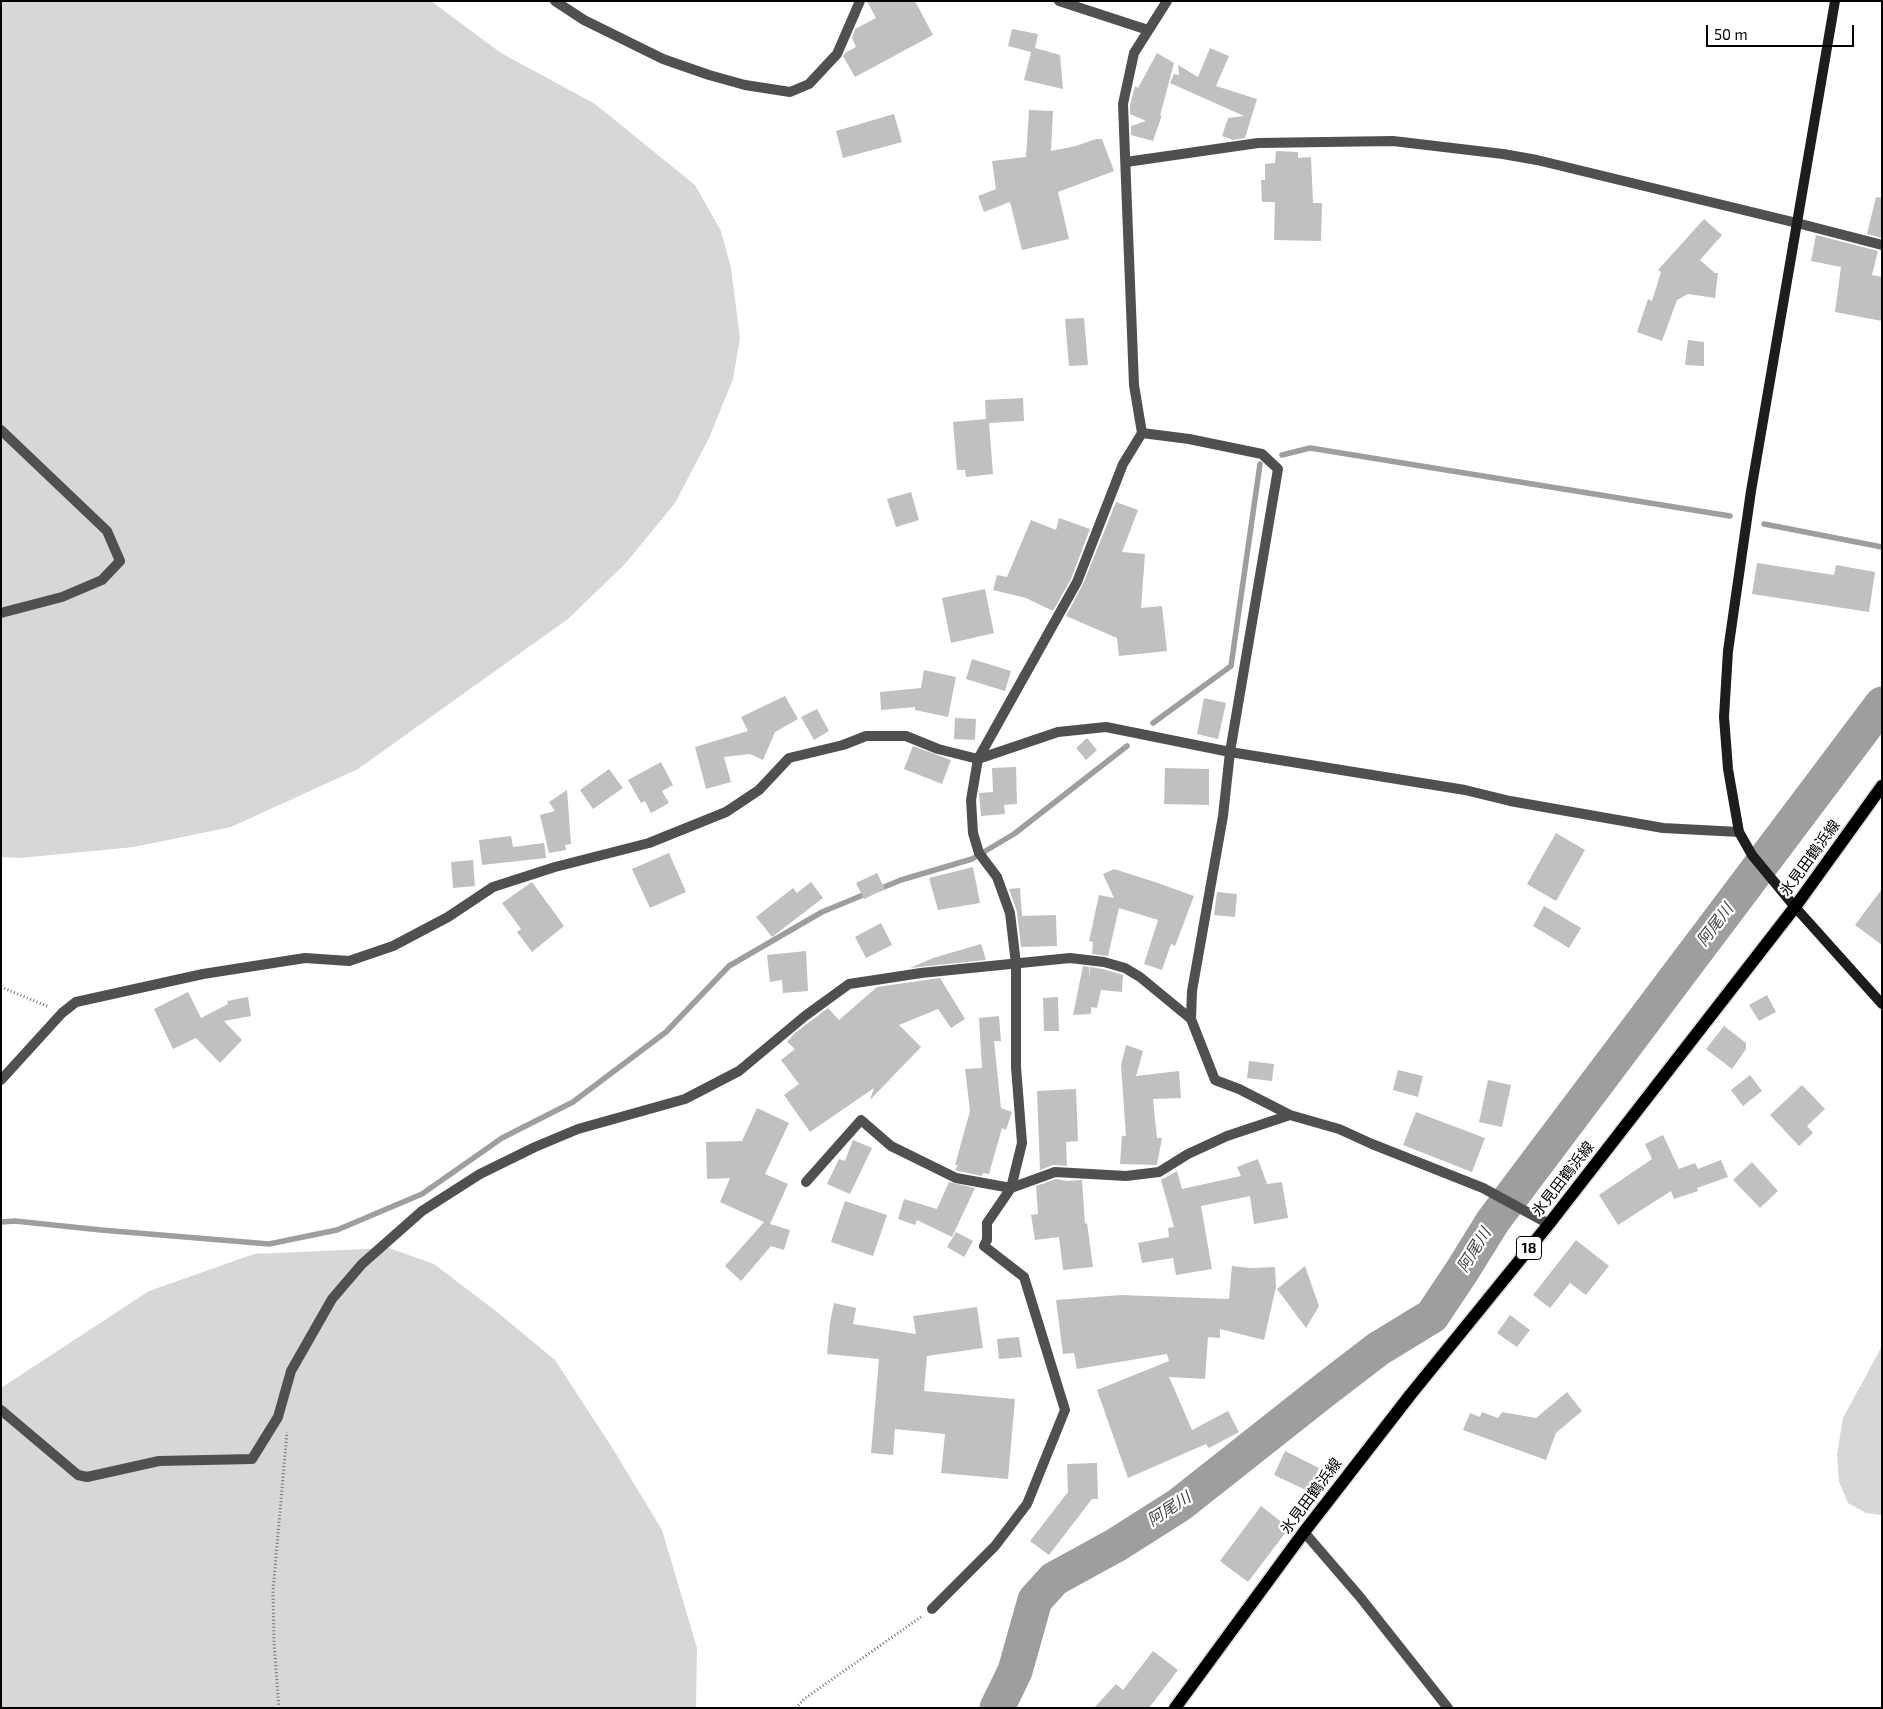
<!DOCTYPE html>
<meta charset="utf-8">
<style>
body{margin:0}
#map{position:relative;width:1883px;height:1709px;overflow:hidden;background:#fff;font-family:"Exo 2",sans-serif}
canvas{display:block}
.frame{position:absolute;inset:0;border:2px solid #000;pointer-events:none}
.scale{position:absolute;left:1706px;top:25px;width:148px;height:22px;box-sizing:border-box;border:2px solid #000;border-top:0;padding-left:6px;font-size:15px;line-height:18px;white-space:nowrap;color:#000;-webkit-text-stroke:4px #fff;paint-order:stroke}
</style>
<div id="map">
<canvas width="1883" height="1709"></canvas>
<div class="frame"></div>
<div class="scale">50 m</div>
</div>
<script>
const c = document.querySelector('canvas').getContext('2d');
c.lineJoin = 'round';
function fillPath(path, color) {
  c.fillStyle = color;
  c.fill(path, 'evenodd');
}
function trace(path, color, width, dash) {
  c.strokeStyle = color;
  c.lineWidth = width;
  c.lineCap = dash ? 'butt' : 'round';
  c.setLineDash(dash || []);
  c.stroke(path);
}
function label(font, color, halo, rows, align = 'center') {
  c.font = font + ' "Exo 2","Noto Sans JP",sans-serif';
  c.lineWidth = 4.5;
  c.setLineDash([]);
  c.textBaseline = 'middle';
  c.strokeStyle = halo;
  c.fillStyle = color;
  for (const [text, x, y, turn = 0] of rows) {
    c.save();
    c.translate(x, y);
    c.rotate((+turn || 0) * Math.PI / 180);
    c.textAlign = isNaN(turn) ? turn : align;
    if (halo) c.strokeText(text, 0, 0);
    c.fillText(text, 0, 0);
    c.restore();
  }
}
const green = new Path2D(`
 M1,1H431L501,53L595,104L695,185L721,231L731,268L740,338L733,379L709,438L675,503L625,564L568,619L358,769L231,827L134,847L20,858L1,857Z
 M389,1248L434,1264L497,1312L555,1360L613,1449L662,1530L697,1648L696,1708H1V1388L149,1291L254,1254Z
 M1882,1346V1515L1866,1513L1848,1503L1839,1482L1837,1454L1843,1418Z`);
const stream = new Path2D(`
 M1282,455L1310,448L1730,516
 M1764,524L1882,547
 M1153,723L1231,666L1260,464
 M879,889L901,880L972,859L1014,834L1127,746
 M1,1222L15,1221L101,1230L269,1244L337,1230L422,1194L502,1138L573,1102L666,1032L729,966L822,912L868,893`);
const river = new Path2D(`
 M997,1708L1015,1671L1035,1600L1054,1579L1116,1545L1179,1505L1322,1392L1378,1349L1432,1316L1462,1271L1493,1221L1882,704`);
const building = new Path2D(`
 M867,1H915L933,35L855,77L843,56L845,53L856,47L852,38L855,29L876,18Z
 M1012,29L1038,34L1035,48L1060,55L1063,89L1024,80L1031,52L1008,46Z
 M1210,48L1229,56L1216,86L1257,99L1245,138L1233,140L1222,136L1228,118L1244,116L1170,83L1174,74L1179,75L1178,65L1198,77Z
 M1157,53L1174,63L1160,116L1162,115L1153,141L1131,135V126L1146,121L1130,114V105L1135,86L1138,88Z
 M1029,110L1053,111L1051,151L1076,146L1096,139H1102L1114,171L1058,192L1069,239L1022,250L1010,202L984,212L978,196L996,189L992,161L1026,157Z
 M894,114L902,142L843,158L836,131Z
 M1276,151L1298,152V158L1311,157L1313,203H1322L1321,241L1274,240L1275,202H1262L1261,180H1265V164L1275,163Z
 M1876,197L1882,198V238L1867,234Z
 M1704,219L1722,235L1700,260L1715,273H1718L1715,298L1688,294L1677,300L1662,341L1637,332L1648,299L1652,301L1661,272L1658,270Z
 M1816,235L1878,251L1872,275L1882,277V321L1835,312L1841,267L1811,261Z
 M1084,318L1088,365L1069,366L1065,319Z
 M1688,340L1704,342V366L1685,365Z
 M1023,398L1024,421L989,423L993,474L966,477L965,470H957L953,422L986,419L985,400Z
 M911,492L919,520L896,527L887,499Z
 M1116,502L1138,510L1122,552L1145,554L1141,608L1162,606L1167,651L1119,656L1117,638L1066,616L1083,584Z
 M1059,518L1090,529L1071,579L1053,611L1026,598L993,590L997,575L1007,577L1031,520L1056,530Z
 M1757,563L1834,575L1836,565L1875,572L1869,612L1752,594Z
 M985,589L994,633L951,643L942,598Z
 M972,659L1011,671L1005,691L966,679Z
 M924,670L956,677L948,717L915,710V707L881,710L880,692L921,688Z
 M785,696L798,719L775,732L763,760L750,754L724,757L731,782L706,789L695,747L748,731L741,717Z
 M1204,698L1226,703L1218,739L1197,734Z
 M817,709L829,731L814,740L801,717Z
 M955,718L976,719L975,740L954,739Z
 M1087,738L1097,750L1086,760L1076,748Z
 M913,746L951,760L942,784L904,769Z
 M661,762L673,785L662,791L669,803L651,813L645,801L641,803L628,780Z
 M1016,767L1017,804L1004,805L1005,814L981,816L979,793L993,792L992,768Z
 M1165,768L1209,769V805L1164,804Z
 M609,769L623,788L593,809L580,790Z
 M567,790L571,844L565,845L566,850L549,853L540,815L555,811L549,802Z
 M1556,833L1585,850L1556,901L1527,884Z
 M511,836L513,847L544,843L546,858L482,865L479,840Z
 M669,853L686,892L650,908L632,869Z
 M473,860L475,886L453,888L451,862Z
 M973,867L980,903L938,910L929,878Z
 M1114,869L1155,882L1194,896L1175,946L1171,944L1162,970L1144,964L1158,920L1119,908L1108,956L1092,954L1093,942L1089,941L1099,895L1114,898L1103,874Z
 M877,873L885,889L864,899L856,883Z
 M532,882L564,926L532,952L517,932L521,929L502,903Z
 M811,882L823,898L772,937L756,917L793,888L797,893Z
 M1020,888L1022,916L1056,915L1057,946L1021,947L1017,912L1009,889Z
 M1882,889V945L1855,925Z
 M1217,892L1237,894L1235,917L1214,915Z
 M1544,906L1581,928L1569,948L1533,926Z
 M881,923L892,945L866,958L855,937Z
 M981,944L986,960L910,968L933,958Z
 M806,951L808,991L783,993L782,980L770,982L767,955Z
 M1083,966L1089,967V978L1090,967L1103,969L1123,975L1122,992L1101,990L1097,1008L1091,1007V1014L1073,1015Z
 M940,978L965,1019L951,1028L938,1009L899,1025L921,1047L870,1100L874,1088L810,1132L784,1095L799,1084L781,1060L795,1049L787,1042L795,1033L828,1008L839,1020L877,987Z
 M188,992L201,1018L228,1004L227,1001L248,997L251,1016L224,1021L242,1040L220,1063L196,1038L173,1049L154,1009Z
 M1767,995L1776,1012L1759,1021L1749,1005Z
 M1058,997L1059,1031H1044L1043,998Z
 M999,1016L1001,1041H994L1001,1108L1012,1112L1006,1130L1002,1128L989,1174L983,1173L982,1176L958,1171L955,1170L958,1165H955L970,1111L965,1069L982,1068L979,1018Z
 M1724,1026L1746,1043V1049L1732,1069L1706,1049Z
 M1126,1045L1143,1051L1136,1076L1179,1071L1181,1098L1153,1099L1157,1138H1162L1157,1165L1120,1164L1122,1136H1126L1121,1065Z
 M1249,1061L1274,1064L1272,1081L1247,1078Z
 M1398,1070L1423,1076L1418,1097L1393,1090Z
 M1750,1075L1762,1091L1743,1106L1731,1090Z
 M1488,1080L1511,1085L1502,1127L1479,1122Z
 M1802,1085L1825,1109L1807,1126L1813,1133L1799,1146L1770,1115Z
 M1076,1089L1078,1141L1066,1142L1067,1166L1053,1165L1040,1170L1037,1091Z
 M757,1108L789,1123L765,1174L788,1184L770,1224L790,1230L784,1250L771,1246L741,1281L725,1266L764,1222L720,1202L730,1178L707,1179L706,1142L742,1141Z
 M1416,1112L1485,1138L1472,1172L1403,1145Z
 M1663,1135L1679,1169L1695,1163L1698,1169L1721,1160L1728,1177L1697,1188L1698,1191L1674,1199L1671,1191L1618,1225L1599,1195L1652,1159L1645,1144Z
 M853,1140L872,1148L850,1194L827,1184L839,1159L845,1161Z
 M1258,1159L1267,1184L1282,1182L1288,1218L1254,1224L1250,1196L1201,1206L1212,1269L1176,1275L1173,1258L1142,1263L1138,1243L1169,1237L1168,1228L1174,1227L1161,1180L1177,1171L1182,1189L1241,1176L1237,1167Z
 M1752,1162L1778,1191L1760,1208L1733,1180Z
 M1056,1179L1067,1181L1082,1180L1085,1224L1087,1223L1093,1267L1063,1270L1059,1237L1035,1240L1031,1215L1038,1214L1036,1186Z
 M949,1182L975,1188L952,1237L917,1220L915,1225L898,1219L904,1199L937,1209Z
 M845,1201L887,1215L873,1256L831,1242Z
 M956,1232L973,1241L964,1257L947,1247Z
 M1576,1240L1609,1266L1586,1295L1570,1283L1550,1308L1533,1295Z
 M1232,1266L1251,1268L1275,1267L1276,1287L1264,1340L1220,1329V1338L1208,1337L1205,1379L1169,1377L1192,1430L1228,1411L1239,1432L1209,1448L1206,1444L1128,1478L1097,1390L1169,1361L1167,1354L1077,1369L1074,1353L1063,1354L1056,1300L1121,1295L1229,1299Z
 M1305,1266L1319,1306L1306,1328L1277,1289Z
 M834,1303L856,1308L853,1324L916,1334L913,1316L977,1307L983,1348L927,1356L924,1391L1015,1399L1008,1479L941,1473L945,1434L895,1429L893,1455L871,1453L879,1359L827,1354L830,1322Z
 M1510,1315L1530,1330L1517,1347L1497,1333Z
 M1019,1337L1022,1357L999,1359L997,1339Z
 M1567,1392L1582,1411L1556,1433L1546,1460L1463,1430L1470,1413L1480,1417L1482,1412L1498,1418L1502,1412L1536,1418Z
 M1285,1451L1319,1468L1308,1491L1274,1475Z
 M1097,1463L1098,1499H1092L1049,1555L1030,1541L1068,1492L1067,1464Z
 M1261,1506L1289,1528L1248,1582L1220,1561Z
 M1153,1651L1178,1670L1149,1708H1094L1116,1684L1123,1690Z`);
const path = new Path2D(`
 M1,987L49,1007
 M279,1708L274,1643L273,1591L287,1432
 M796,1708L804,1699L921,1617`);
const street = new Path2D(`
 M555,1L584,20L663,59L709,75L745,85L790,92L809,84L837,54L860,1
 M1059,1L1148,30
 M1126,162L1258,143L1393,141L1503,154L1537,160L1797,223L1882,245
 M1,430L107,531L120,561L102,580L62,597L1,613
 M1142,433L1189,439L1262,454L1278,469L1230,752L1223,816L1192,991L1191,1019L1215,1080L1239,1089L1290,1115L1339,1129L1372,1144L1483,1188L1549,1224
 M1,1080L62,1013L76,1002L203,974L305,958L349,961L393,946L448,917L493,887L555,867L649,843L726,812L759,790L789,758L843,745L866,736H906L938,749L978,759L1058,732L1106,727L1230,752L1465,790L1510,801L1663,828L1739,832
 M806,1182L861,1120L891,1146L956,1178L1011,1188L1055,1172L1126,1176L1159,1172L1188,1154L1227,1136L1290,1115
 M1,1410L78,1475L87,1477L159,1461L252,1459L278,1417L291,1371L332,1299L362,1264L422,1211L480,1174L535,1147L578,1129L685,1099L739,1071L805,1016L849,984L921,973L1070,958L1104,962L1125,968L1140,977L1191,1019
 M1304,1532L1360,1597L1448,1708
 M932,1609L995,1546L1027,1504L1065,1410L1024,1277L984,1246L987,1240V1223L1011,1188L1022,1143L1016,1067V964L1010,913L997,877L979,853L973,833L971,800L978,759L1077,582L1123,464L1142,433L1134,385L1123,104L1134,53L1167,1`);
const secondary = new Path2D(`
 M1835,1L1751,491L1728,651L1724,717L1728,769L1739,832L1752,855L1795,907L1882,1004`);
const primary = new Path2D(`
 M1175,1708L1304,1532L1411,1394L1549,1224L1795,907L1882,786`);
const shields = [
 [1529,1248,25]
];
const shieldNames = [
 ["18",1529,1248]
];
const streetNames = [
 ["氷見田鶴浜線",1810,858,-54],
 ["氷見田鶴浜線",1563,1179,-52],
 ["氷見田鶴浜線",1311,1496,-53]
];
const waterNames = [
 ["阿尾川",1715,925,-53],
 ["阿尾川",1474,1250,-58],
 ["阿尾川",1169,1509,-33]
];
fillPath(green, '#d7d7d7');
trace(stream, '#9e9e9e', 5.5);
trace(river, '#9e9e9e', 35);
fillPath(building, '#c0c0c0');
trace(primary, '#dbdbdb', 15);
trace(path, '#727272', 3, [1, 2.5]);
trace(street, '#505050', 10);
trace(secondary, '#1d1d1d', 10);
trace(primary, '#000', 12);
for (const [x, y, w] of shields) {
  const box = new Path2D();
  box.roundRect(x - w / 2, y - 11.5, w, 23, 4);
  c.fillStyle = '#fff';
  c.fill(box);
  trace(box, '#000', 1);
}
label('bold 14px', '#000', null, shieldNames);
label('15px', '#000', '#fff', streetNames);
label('italic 16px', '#3f3f3f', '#fff', waterNames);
</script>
